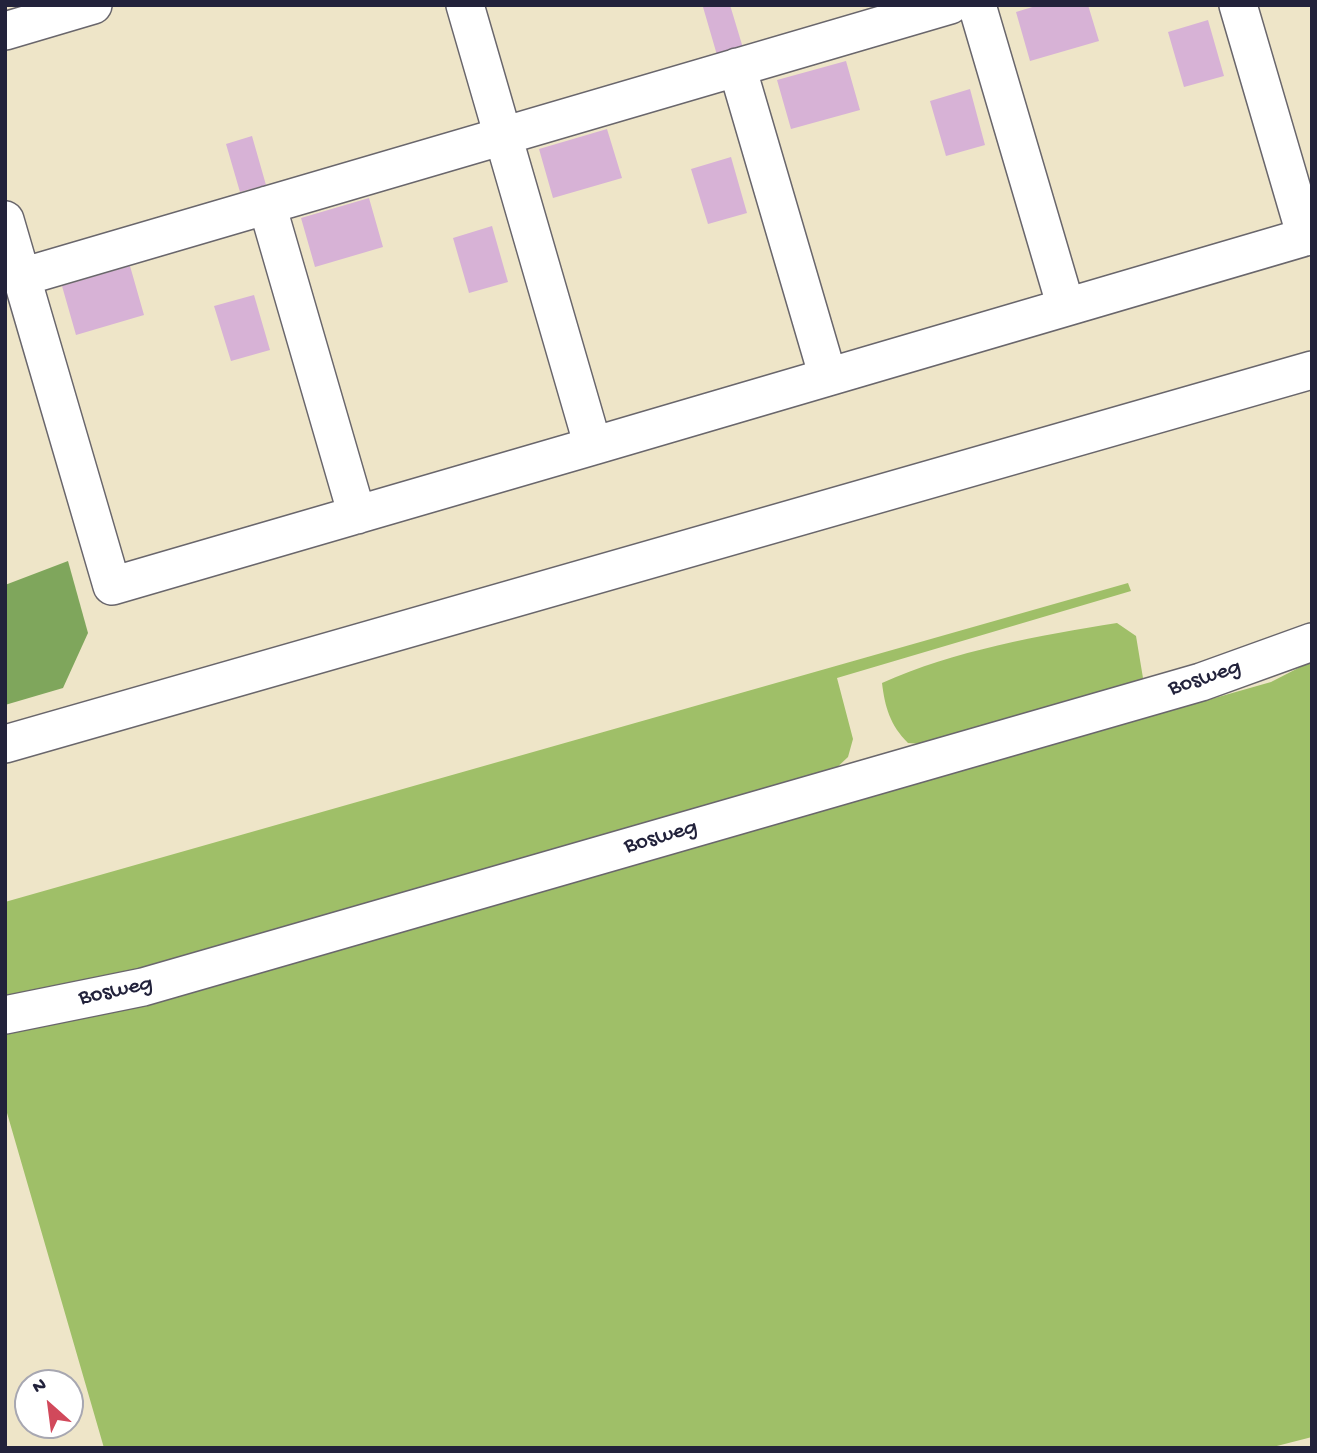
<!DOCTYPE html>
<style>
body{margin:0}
#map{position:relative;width:1317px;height:1453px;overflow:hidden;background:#eee5c8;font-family:"Gochi Hand",sans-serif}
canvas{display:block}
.frame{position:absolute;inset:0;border:7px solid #22223b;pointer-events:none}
.north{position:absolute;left:14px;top:1369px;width:70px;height:70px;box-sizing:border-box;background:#fff;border:2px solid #a7a7b1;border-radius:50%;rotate:332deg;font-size:19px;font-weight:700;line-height:28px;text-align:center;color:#22223b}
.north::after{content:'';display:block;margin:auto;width:24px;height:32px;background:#d1495b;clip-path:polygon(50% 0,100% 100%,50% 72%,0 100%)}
</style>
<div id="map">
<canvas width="1317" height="1453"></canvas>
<div class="frame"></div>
<div class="north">N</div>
</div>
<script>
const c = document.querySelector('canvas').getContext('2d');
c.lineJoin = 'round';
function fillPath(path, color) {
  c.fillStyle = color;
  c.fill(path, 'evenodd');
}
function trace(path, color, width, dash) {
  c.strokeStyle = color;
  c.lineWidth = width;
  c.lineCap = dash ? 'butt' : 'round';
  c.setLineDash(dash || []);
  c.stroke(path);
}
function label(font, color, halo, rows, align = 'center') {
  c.font = font + ' "Gochi Hand",sans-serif';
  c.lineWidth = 7;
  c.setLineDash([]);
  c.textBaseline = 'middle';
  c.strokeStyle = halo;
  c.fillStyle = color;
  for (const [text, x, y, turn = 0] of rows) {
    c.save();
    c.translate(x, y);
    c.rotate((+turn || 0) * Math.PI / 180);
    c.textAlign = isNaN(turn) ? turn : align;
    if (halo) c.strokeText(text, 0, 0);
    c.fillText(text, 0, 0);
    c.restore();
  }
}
const green = new Path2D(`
 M1128,583L1131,591L837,678L853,739L848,757L831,773L124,974L5,998V902Z
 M1117,623L1136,636L1144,684L923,744L908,743C890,725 885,707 882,683C953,651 1041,635 1117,623Z
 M1312,661V1437L1269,1448H104L5,1106V1031L33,1023L164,1001L581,878L1271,682Z`);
const forest = new Path2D(`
 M68,561L88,633L63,688L5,705V585Z`);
const building = new Path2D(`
 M709,5H730L743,48L717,55L703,7Z
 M1039,5H1088L1099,41L1030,61L1016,12Z
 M1208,20L1224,76L1184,87L1168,32Z
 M846,61L860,110L791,129L777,80Z
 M970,89L985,145L946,156L930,101Z
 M607,129L622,178L553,198L539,149Z
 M252,136L266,185L240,192L226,144Z
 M731,157L747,213L708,224L691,169Z
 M369,198L383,247L315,267L301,218Z
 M492,226L508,282L469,293L453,238Z
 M130,266L144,315L76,335L62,286Z
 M254,295L270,350L231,361L214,306Z`);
const minor = new Path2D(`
 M977,5L1066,307
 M1238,5L1306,237
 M5,31L93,5
 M737,67L828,377
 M267,205L357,515
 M5,220L112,586L593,446L465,5
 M22,277L950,5
 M593,446L1312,235
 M5,744L1312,370
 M5,1015L143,987L1201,682L1312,642`);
const streetNames = [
 ["Bosweg",1205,679,-18],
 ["Bosweg",661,838,-16],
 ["Bosweg",116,992,-12]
];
fillPath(green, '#9fbf68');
fillPath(forest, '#7fa65c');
fillPath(building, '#d7b2d6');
trace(minor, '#69666c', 40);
trace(minor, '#fff', 37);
label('23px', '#22223b', '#fff', streetNames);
</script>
